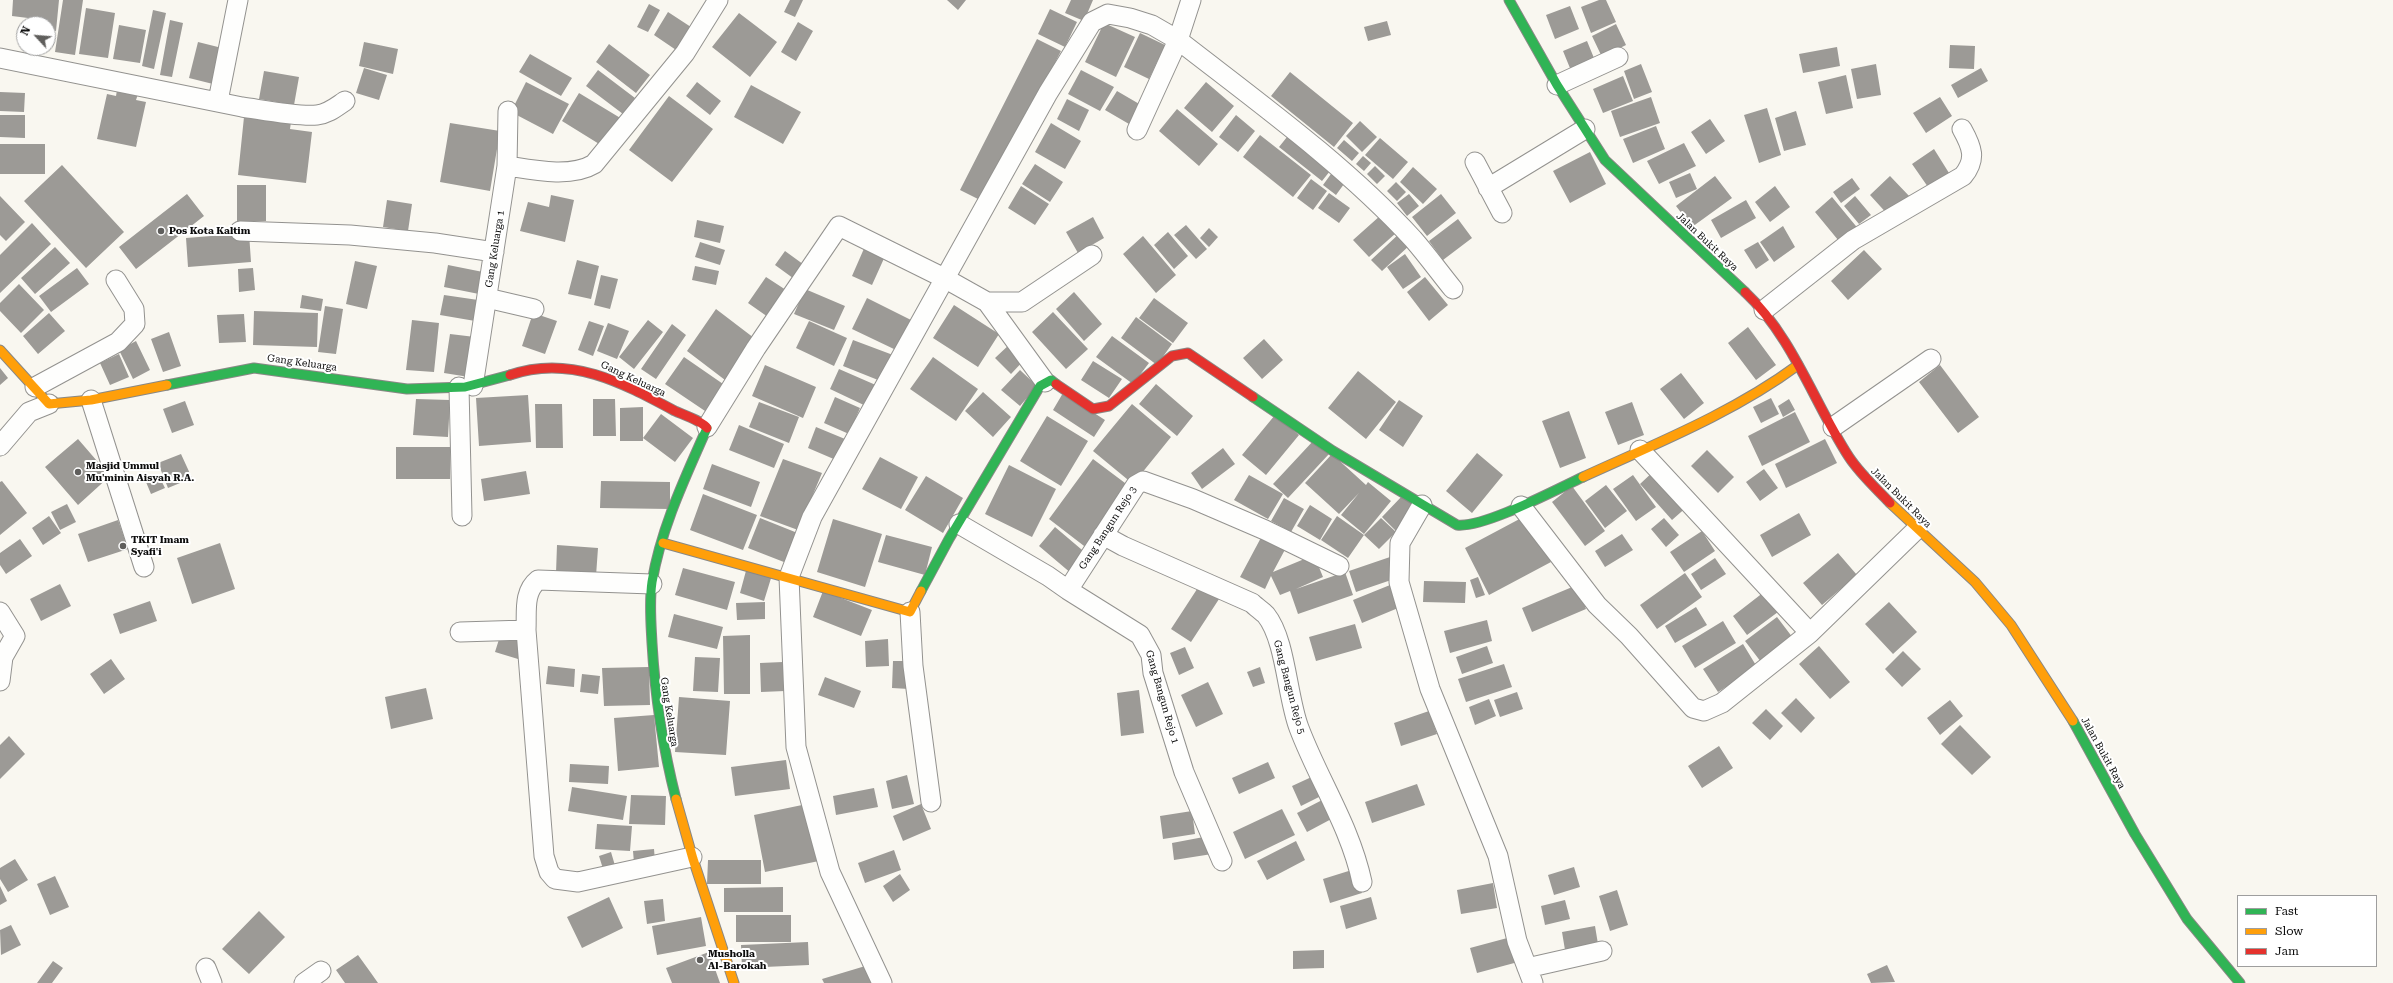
<!DOCTYPE html>
<style>
body{margin:0}
#map{position:relative;width:2393px;height:983px;overflow:hidden;background:#f9f7f0;font-family:"Roboto Serif",serif}
canvas{display:block}
.legend{position:absolute;left:2237px;top:895px;width:140px;height:72px;box-sizing:border-box;background:#fff;border:1px solid #9e9e9e;margin:0;padding:5px 7px;list-style:none;font-size:12px;color:#0c0c0c}
.legend li{display:flex;align-items:center;gap:8px;height:20px}
.legend b{width:20px;border:1px solid #9e9e9e}
.north{position:absolute;left:16px;top:16px;width:40px;height:40px;box-sizing:border-box;background:#fff;border:1px solid #9e9e9e;border-radius:50%;rotate:296deg;font-size:11px;font-weight:700;line-height:16px;text-align:center;color:#0c0c0c}
.north::after{content:'';display:block;margin:auto;width:14px;height:18px;background:#5f5e5c;clip-path:polygon(50% 0,100% 100%,50% 72%,0 100%)}
</style>
<div id="map">
<canvas width="2393" height="983"></canvas>
<ul class="legend">
<li><b style="height:5px;background:#30b455"></b>Fast</li>
<li><b style="height:5px;background:#ff9f0a"></b>Slow</li>
<li><b style="height:5px;background:#e5322d"></b>Jam</li>
</ul>
<div class="north">N</div>
</div>
<script>
const c = document.querySelector('canvas').getContext('2d');
c.lineJoin = 'round';
function fillPath(path, color) {
  c.fillStyle = color;
  c.fill(path, 'evenodd');
}
function trace(path, color, width, dash) {
  c.strokeStyle = color;
  c.lineWidth = width;
  c.lineCap = dash ? 'butt' : 'round';
  c.setLineDash(dash || []);
  c.stroke(path);
}
function label(font, color, halo, rows, align = 'center') {
  c.font = font + ' "Roboto Serif",serif';
  c.lineWidth = 4;
  c.setLineDash([]);
  c.textBaseline = 'middle';
  c.strokeStyle = halo;
  c.fillStyle = color;
  for (const [text, x, y, turn = 0] of rows) {
    c.save();
    c.translate(x, y);
    c.rotate((+turn || 0) * Math.PI / 180);
    c.textAlign = isNaN(turn) ? turn : align;
    if (halo) c.strokeText(text, 0, 0);
    c.fillText(text, 0, 0);
    c.restore();
  }
}
const building = new Path2D(`
 M13,0H59L56,31L48,30V24H36V19L12,16Z
 M63,0H83L75,55L55,52Z
 M790,0H803L795,17L784,12Z
 M947,0H966L958,10Z
 M1071,0H1093L1084,21L1065,13Z
 M1599,0H1606L1616,22L1591,33L1581,7Z
 M649,4L660,10L648,32L637,27Z
 M1570,6L1579,29L1555,39L1546,15Z
 M86,8L115,13L108,58L79,54Z
 M1050,9L1077,22L1065,47L1038,34Z
 M153,10L166,13L154,69L142,66Z
 M668,12L694,29L679,52L654,35Z
 M739,13L777,42L750,77L712,47Z
 M170,20L183,23L172,77L160,75Z
 M1387,21L1391,35L1368,41L1364,27Z
 M798,22L813,31L796,61L781,52Z
 M1104,23L1135,37L1116,77L1085,62Z
 M1616,24L1626,45L1602,57L1592,36Z
 M119,25L146,30L140,63L113,59Z
 M1140,33L1165,45L1149,79L1124,67Z
 M1037,39L1061,51L984,202L960,190Z
 M1587,41L1596,63L1572,73L1563,51Z
 M198,42L226,49L217,85L189,78Z
 M364,42L398,49L393,74L359,66Z
 M609,44L650,75L636,93L596,62Z
 M1950,45L1975,46L1974,69L1949,68Z
 M1837,47L1840,66L1803,73L1799,54Z
 M530,54L572,78L561,96L519,72Z
 M1641,64L1652,92L1634,99L1624,71Z
 M1876,64L1881,95L1857,99L1851,69Z
 M364,68L387,75L379,100L356,93Z
 M1981,68L1988,81L1958,98L1951,85Z
 M598,70L635,98L623,114L586,86Z
 M1081,70L1114,87L1100,111L1068,94Z
 M264,71L299,77L294,105L259,99Z
 M1290,72L1353,123L1334,147L1271,96Z
 M1846,75L1853,108L1826,114L1818,82Z
 M1623,76L1633,101L1603,113L1593,89Z
 M526,82L569,104L553,134L511,112Z
 M697,82L721,101L710,115L686,96Z
 M1206,82L1234,106L1212,132L1184,108Z
 M751,85L801,112L783,144L734,117Z
 M117,90L138,94L136,100L146,102L136,147L97,139L107,94L116,96Z
 M1117,91L1141,105L1129,124L1105,110Z
 M0,92L25,93L24,112L0,111Z
 M579,93L622,119L604,147L562,121Z
 M669,96L713,129L672,182L629,150Z
 M1651,97L1660,123L1620,137L1611,111Z
 M1940,97L1952,116L1926,133L1913,113Z
 M1067,99L1089,110L1079,131L1057,119Z
 M1767,108L1781,155L1759,163L1744,115Z
 M1177,109L1218,144L1199,166L1159,131Z
 M1796,111L1806,145L1784,151L1775,118Z
 M0,115H25V138L0,137Z
 M1236,115L1255,131L1238,152L1219,137Z
 M244,117L291,122L290,129L312,132L306,183L238,175Z
 M1710,119L1725,141L1706,154L1691,132Z
 M1360,121L1377,137L1362,152L1346,136Z
 M450,123L500,131L490,191L440,182Z
 M1051,123L1081,141L1065,169L1035,152Z
 M1656,126L1665,149L1633,163L1623,139Z
 M1260,135L1311,175L1293,197L1243,157Z
 M1287,137L1330,171L1322,181L1279,147Z
 M1380,138L1408,162L1393,179L1365,155Z
 M1344,140L1359,153L1352,161L1337,148Z
 M1684,143L1696,166L1659,184L1647,161Z
 M0,144H45V174H0Z
 M1934,149L1949,173L1928,187L1912,164Z
 M1590,152L1606,184L1570,203L1553,171Z
 M1363,156L1371,163L1364,171L1356,164Z
 M1035,164L1063,182L1050,202L1022,184Z
 M62,165L124,232L86,268L24,201Z
 M1375,166L1385,176L1377,184L1367,174Z
 M1413,167L1437,189L1423,204L1400,182Z
 M1690,173L1697,189L1676,198L1669,182Z
 M1331,174L1344,184L1336,195L1323,185Z
 M1715,176L1732,198L1692,227L1676,206Z
 M1890,176L1911,198L1890,217L1870,195Z
 M1852,178L1860,189L1841,203L1833,192Z
 M1311,179L1327,191L1313,210L1297,198Z
 M1396,182L1406,192L1397,201L1387,191Z
 M237,185H266V221H237Z
 M1021,186L1049,204L1035,225L1008,208Z
 M1775,186L1790,207L1770,222L1755,202Z
 M1329,193L1350,208L1339,223L1318,208Z
 M187,194L204,216L136,269L119,247Z
 M1409,194L1419,206L1407,216L1397,203Z
 M1441,194L1456,213L1427,236L1412,217Z
 M551,195L574,200L565,242L520,231L528,202L549,207Z
 M0,196L25,222L6,241L0,235Z
 M1855,196L1871,215L1859,224L1844,206Z
 M1832,197L1860,231L1843,246L1815,212Z
 M387,200L412,204L408,231L383,227Z
 M1746,200L1756,218L1721,238L1711,220Z
 M1381,215L1396,233L1369,257L1353,240Z
 M1093,217L1104,238L1078,253L1066,232Z
 M1458,219L1472,238L1443,260L1429,241Z
 M697,220L724,226L720,243L694,237Z
 M32,223L51,244L0,293V255Z
 M1186,225L1207,249L1196,259L1174,235Z
 M1783,226L1795,247L1774,262L1760,242Z
 M1209,228L1218,237L1209,247L1200,238Z
 M1168,232L1188,256L1174,269L1154,245Z
 M1401,232L1411,244L1382,271L1371,260Z
 M249,233L251,262L188,267L186,238Z
 M1143,236L1176,275L1156,293L1123,254Z
 M700,242L725,250L720,265L695,257Z
 M1758,242L1769,260L1756,269L1744,250Z
 M866,244L886,254L872,285L852,276Z
 M55,247L70,263L35,294L21,278Z
 M1864,250L1882,269L1848,300L1831,281Z
 M785,251L807,267L797,281L775,265Z
 M1405,254L1421,277L1403,289L1387,267Z
 M577,260L599,266L591,299L568,294Z
 M355,261L377,266L367,309L346,304Z
 M448,265L488,273L484,295L444,287Z
 M695,266L719,271L716,285L692,280Z
 M77,268L89,284L51,312L39,296Z
 M253,268L255,290L239,292L238,269Z
 M601,275L618,279L610,309L594,305Z
 M766,277L786,290L768,317L748,303Z
 M1425,277L1448,305L1429,321L1407,292Z
 M19,284L44,310L21,333L0,311V303Z
 M805,289L845,306L834,330L794,314Z
 M1074,292L1102,324L1084,341L1056,309Z
 M302,295L323,299L321,311L300,308Z
 M444,295L485,301L481,322L440,315Z
 M867,298L911,320L896,350L852,329Z
 M1154,298L1188,323L1173,343L1139,318Z
 M954,305L999,334L978,367L933,338Z
 M325,306L343,309L336,354L318,352Z
 M716,309L754,338L725,380L687,351Z
 M254,311L318,313L317,347L253,345Z
 M1053,312L1088,349L1066,369L1032,332Z
 M49,313L65,331L38,354L23,336Z
 M533,313L557,321L545,354L522,346Z
 M244,314L246,342L219,343L217,315Z
 M1136,317L1172,344L1157,365L1121,338Z
 M412,320L439,323L434,372L406,370Z
 M648,320L663,332L634,369L619,357Z
 M589,321L604,326L593,356L578,350Z
 M809,321L847,338L834,366L796,348Z
 M608,323L629,331L617,359L597,351Z
 M672,324L686,335L656,379L641,369Z
 M1748,327L1776,365L1756,380L1728,343Z
 M169,332L181,366L163,372L151,339Z
 M450,334L475,337L469,377L444,373Z
 M1112,336L1149,363L1133,384L1096,357Z
 M1264,339L1283,360L1262,379L1243,358Z
 M853,340L893,355L883,382L843,366Z
 M136,341L150,370L133,379L119,350Z
 M1011,343L1026,358L1011,374L995,358Z
 M119,354L129,377L110,385L100,363Z
 M684,357L726,386L708,413L665,384Z
 M933,357L978,389L956,421L910,389Z
 M1093,361L1122,379L1109,398L1081,380Z
 M765,365L816,387L803,418L752,396Z
 M1940,365L1979,417L1958,433L1919,382Z
 M0,368L8,378L0,385Z
 M839,369L878,386L868,407L830,389Z
 M1020,370L1037,386L1020,406L1001,390Z
 M1358,371L1396,402L1366,439L1328,408Z
 M1681,373L1704,403L1684,419L1660,389Z
 M1156,384L1193,416L1177,436L1139,404Z
 M983,392L1011,417L993,437L965,411Z
 M1063,393L1105,420L1094,437L1053,410Z
 M528,395L531,442L479,446L476,398Z
 M835,397L860,408L849,434L824,423Z
 M1771,398L1779,414L1761,423L1753,407Z
 M416,399L450,400L448,437L413,435Z
 M593,399H615L616,436H593Z
 M1789,399L1795,410L1783,417L1778,406Z
 M1399,400L1423,416L1403,447L1379,430Z
 M185,401L194,425L172,433L163,409Z
 M759,402L799,417L789,443L749,427Z
 M1632,402L1644,435L1618,445L1605,412Z
 M535,404H562L563,448H536Z
 M1132,404L1171,437L1133,484L1093,451Z
 M643,407V441H620V408Z
 M1569,411L1586,458L1560,468L1542,421Z
 M1795,412L1810,442L1762,466L1748,436Z
 M661,414L693,438L675,462L643,438Z
 M1275,415L1299,435L1266,475L1242,455Z
 M1047,416L1088,441L1061,486L1020,461Z
 M739,425L784,444L774,468L729,450Z
 M816,427L845,439L836,460L808,448Z
 M78,439L110,476L78,505L45,467Z
 M1825,439L1837,463L1786,488L1775,464Z
 M1314,440L1329,454L1288,498L1273,484Z
 M396,447H450V479H396Z
 M1223,448L1235,464L1202,489L1191,473Z
 M1707,450L1734,477L1718,493L1691,466Z
 M1477,453L1503,475L1472,513L1446,491Z
 M181,454L192,478L168,488L158,463Z
 M1332,454L1366,485L1368,482L1391,501L1364,534L1341,515L1359,493L1339,514L1305,483Z
 M880,457L918,477L901,509L862,489Z
 M783,459L822,473L798,530L760,516Z
 M1093,459L1133,489L1088,549L1049,519Z
 M712,464L760,482L751,507L703,489Z
 M1009,465L1056,489L1032,537L985,514Z
 M1656,469L1689,505L1672,520L1640,484Z
 M1764,469L1778,488L1760,501L1746,482Z
 M526,471L530,494L484,501L481,479Z
 M1249,475L1283,494L1268,519L1234,500Z
 M1633,475L1656,507L1636,521L1613,489Z
 M159,476L165,488L151,494L146,482Z
 M926,476L963,498L943,533L905,510Z
 M2,481L27,513L0,535V482Z
 M601,481L670,482V509L600,508Z
 M1606,485L1627,511L1605,528L1585,501Z
 M1572,486L1605,531L1585,546L1552,502Z
 M703,494L757,515L743,550L690,530Z
 M1403,495L1418,509L1397,532L1382,517Z
 M1284,498L1304,509L1291,532L1271,521Z
 M67,504L76,522L60,530L51,512Z
 M1310,505L1332,519L1320,540L1297,526Z
 M1799,513L1811,535L1772,557L1760,535Z
 M1527,515L1551,562L1489,595L1465,548Z
 M49,516L61,533L43,545L32,528Z
 M1337,516L1364,535L1348,558L1321,540Z
 M760,518L800,534L789,564L748,548Z
 M1381,518L1396,532L1379,549L1364,535Z
 M1664,518L1679,535L1666,547L1651,529Z
 M833,519L882,534L865,587L817,572Z
 M118,520L128,549L88,562L78,534Z
 M1055,527L1088,555L1072,574L1039,546Z
 M1702,531L1715,551L1684,572L1670,552Z
 M1264,532L1288,544L1273,572L1314,555L1323,577L1296,589L1345,572L1353,595L1298,614L1290,591L1280,595L1271,576L1265,589L1240,577Z
 M1622,534L1633,550L1605,567L1595,551Z
 M886,535L932,547L925,575L878,562Z
 M20,539L32,556L6,574L0,565V553Z
 M220,543L235,589L192,604L177,558Z
 M557,545L598,548L596,576L556,573Z
 M1838,553L1857,575L1822,605L1803,583Z
 M1390,557L1397,578L1356,592L1349,571Z
 M1715,558L1726,574L1701,590L1691,574Z
 M747,567L772,575L764,601L740,593Z
 M683,568L735,582L727,610L675,595Z
 M1685,573L1702,597L1657,629L1640,605Z
 M1478,577L1485,595L1476,598L1470,580Z
 M1424,581L1466,582L1465,603L1423,602Z
 M1201,583L1221,596L1191,642L1171,629Z
 M1395,583L1403,606L1362,623L1353,600Z
 M60,584L71,606L41,621L30,599Z
 M1577,585L1586,609L1532,632L1522,608Z
 M823,591L872,610L861,636L813,617Z
 M1764,592L1778,612L1747,635L1733,616Z
 M150,601L157,621L120,634L113,614Z
 M765,602V619L737,620L736,603Z
 M1889,602L1917,632L1893,654L1865,624Z
 M1696,607L1707,625L1675,643L1665,626Z
 M674,614L723,627L717,649L668,637Z
 M1777,617L1793,638L1761,662L1745,641Z
 M1487,620L1492,641L1450,653L1444,631Z
 M1723,621L1736,643L1695,668L1682,646Z
 M1355,624L1362,648L1316,661L1309,637Z
 M501,633L524,640L518,659L495,652Z
 M750,635V694H724L723,636Z
 M888,639L889,666L866,667L865,641Z
 M1743,644L1757,667L1718,692L1703,669Z
 M1487,646L1493,663L1462,674L1456,657Z
 M1819,646L1850,682L1830,699L1799,664Z
 M1185,647L1194,668L1179,675L1170,653Z
 M1903,651L1921,669L1902,687L1885,669Z
 M695,657L720,658L718,692L693,691Z
 M111,659L125,679L104,694L90,674Z
 M893,661H910L909,689L892,688Z
 M783,662L785,691L761,692L760,663Z
 M1504,664L1512,687L1466,702L1458,679Z
 M548,666L575,669L574,687L546,684Z
 M649,667L650,705L604,706L602,668Z
 M1260,667L1265,683L1253,687L1247,672Z
 M582,674L600,676L598,694L580,692Z
 M825,677L861,691L854,708L818,695Z
 M1208,682L1223,714L1196,727L1181,695Z
 M426,688L433,719L391,729L385,697Z
 M1139,690L1144,733L1121,736L1117,693Z
 M1517,692L1523,709L1500,717L1494,700Z
 M679,697L730,701L726,755L675,752Z
 M1796,698L1815,718L1801,733L1781,713Z
 M1489,699L1496,716L1475,725L1469,707Z
 M1950,700L1963,716L1940,735L1927,718Z
 M1766,709L1783,726L1770,740L1752,723Z
 M1429,711L1437,734L1401,746L1394,723Z
 M654,715L659,767L618,771L614,718Z
 M1960,725L1991,757L1972,775L1941,744Z
 M9,736L25,754L0,779V745Z
 M1719,746L1733,768L1702,788L1688,766Z
 M786,760L790,789L735,796L731,767Z
 M1268,762L1275,778L1239,794L1232,778Z
 M570,764L609,766L608,784L569,782Z
 M1318,774L1327,793L1301,806L1292,786Z
 M907,775L914,804L892,809L886,781Z
 M1417,784L1425,805L1372,823L1365,802Z
 M572,787L627,796L623,820L568,811Z
 M874,788L878,807L836,815L833,796Z
 M631,795L666,796L665,825L629,824Z
 M1328,797L1337,816L1307,832L1297,813Z
 M807,804L819,861L765,872L754,815Z
 M921,804L931,829L903,841L893,816Z
 M1282,809L1295,835L1245,859L1233,832Z
 M1192,811L1195,834L1163,839L1160,816Z
 M597,824L632,826L630,851L595,849Z
 M1209,836L1212,854L1174,860L1172,843Z
 M1296,841L1305,860L1267,880L1257,861Z
 M654,849L655,861L634,863L633,851Z
 M894,850L901,870L865,883L858,863Z
 M611,852L616,869L604,872L599,856Z
 M15,859L28,880L8,892L0,879V868Z
 M708,860H761V884H707Z
 M1574,867L1580,887L1554,895L1548,875Z
 M1355,869L1362,893L1330,903L1323,879Z
 M900,874L910,890L893,902L883,886Z
 M55,876L69,907L50,915L37,884Z
 M1493,883L1497,908L1461,914L1457,890Z
 M0,886L7,901L0,905Z
 M783,887V912H724V888Z
 M1617,890L1628,925L1610,931L1599,896Z
 M609,897L623,928L582,948L567,917Z
 M1371,897L1377,919L1346,929L1340,906Z
 M663,899L665,921L647,924L644,901Z
 M1565,900L1570,919L1545,925L1541,906Z
 M259,911L285,937L249,974L222,949Z
 M736,915H791V942H736Z
 M701,917L706,946L657,955L652,926Z
 M11,925L21,945L1,955L0,930Z
 M1595,926L1598,944L1565,950L1562,932Z
 M1511,937L1518,962L1477,973L1470,948Z
 M808,942L809,965L742,968L741,945Z
 M1324,950V968L1293,969V951Z
 M709,952L720,983H672L666,968Z
 M358,955L371,973L378,983H345L336,970Z
 M53,961L63,968L52,983H37Z
 M872,964L878,983H824L822,979Z
 M1887,965L1895,982L1871,983L1867,974Z`);
const street = new Path2D(`
 M0,58L242,107C263,110 297,117 317,115C328,114 336,107 345,101
 M1557,85L1618,57
 M218,101L238,0
 M1137,130L1178,40C1259,103 1344,164 1413,239C1427,255 1440,273 1453,289
 M1475,162L1502,213
 M507,166C533,170 571,178 594,164L685,53L718,0
 M1488,188L1585,129
 M240,231L350,235L435,243L494,252
 M487,298L534,309
 M987,302H1022L1092,255
 M1764,310L1853,240L1963,176C1977,159 1972,147 1962,129
 M473,386L507,166L508,111
 M35,387L118,342L135,324L134,309L116,280
 M459,387L462,516
 M91,400L144,567
 M707,427L756,348L839,226L946,279L987,302L1045,382
 M1833,427L1931,359
 M0,446L29,412L49,404
 M1640,450L1810,633
 M1422,505L1400,543L1399,582L1430,689L1498,856L1517,941L1533,983
 M1521,506L1597,605L1629,636L1693,708L1704,711L1722,703L1810,633L1917,529
 M959,524L1048,576L1068,590L1136,485L1143,481L1193,499L1265,530L1339,566
 M1103,535L1123,546L1252,603C1256,607 1262,611 1266,615C1286,640 1287,697 1299,728C1319,781 1350,826 1362,882
 M652,584L538,580C523,592 527,612 526,630L544,856L549,872L555,879L578,882L692,857
 M1068,590L1140,635L1151,655L1153,673L1184,772L1222,861
 M0,612L15,636L3,657L0,681
 M910,612L913,666L931,802
 M460,632L526,630
 M206,968L212,983
 M1527,968L1602,951
 M304,983L321,971
 M882,983L830,872L796,747L789,577L812,517L1048,93L1092,22L1108,14L1130,18L1152,25L1178,40L1191,0`);
const fast = new Path2D(`
 M1509,0L1557,85L1605,160L1745,292
 M167,385L254,368L407,389L465,387L510,375
 M1253,397L1333,451L1457,525C1484,528 1555,490 1583,477
 M921,591L949,539L1040,386L1051,380L1056,384
 M2073,721L2135,834L2187,919L2240,983
 M676,799C663,748 655,696 652,643C651,623 649,602 652,582C661,528 685,478 707,428`);
const slow = new Path2D(`
 M0,350L49,404L91,400L167,385
 M1583,477C1655,444 1733,413 1798,365
 M1890,503L1975,582L2011,625L2073,721
 M663,543L910,612L921,591
 M676,799L693,859L734,983`);
const jam = new Path2D(`
 M1745,292C1793,337 1814,403 1849,457C1861,475 1876,488 1890,503
 M510,375C570,354 623,383 675,411C684,415 702,421 707,428
 M1056,384L1093,409L1109,406L1172,356L1188,353L1253,397`);
const markers = [
 [161,231,4,"#5f5e5c"],
 [78,472,4,"#5f5e5c"],
 [123,546,4,"#5f5e5c"],
 [700,960,4,"#5f5e5c"]
];
const poiNames = [
 ["Pos Kota Kaltim",169,231],
 ["Masjid Ummul",86,466],
 ["Mu'minin Aisyah R.A.",86,478],
 ["TKIT Imam",131,540],
 ["Syafi'i",131,552],
 ["Musholla",708,954],
 ["Al-Barokah",708,966]
];
const streetNames = [
 ["Jalan Bukit Raya",1707,242,43],
 ["Gang Keluarga 1",495,249,-81],
 ["Gang Keluarga",302,363,8],
 ["Gang Keluarga",633,379,25],
 ["Jalan Bukit Raya",1901,498,45],
 ["Gang Bangun Rejo 3",1108,528,-57],
 ["Gang Bangun Rejo 5",1289,687,75],
 ["Gang Bangun Rejo 1",1162,697,74],
 ["Gang Keluarga",669,712,81],
 ["Jalan Bukit Raya",2103,753,61]
];
fillPath(building, '#9c9a96');
trace(street, '#93928f', 21);
trace(fast, '#898885', 11);
trace(slow, '#898885', 11);
trace(jam, '#898885', 11);
trace(street, '#fefefd', 19);
trace(fast, '#30b455', 9);
trace(slow, '#ff9f0a', 9);
trace(jam, '#e5322d', 9);
for (const [x, y, r, color] of markers) {
  const dot = new Path2D();
  dot.arc(x, y, r, 0, 2 * Math.PI);
  c.fillStyle = color;
  c.fill(dot);
  trace(dot, '#fff', 1.5);
}
label('bold 10px', '#0c0c0c', '#fff', poiNames, 'left');
label('10px', '#0c0c0c', '#fff', streetNames);
</script>
